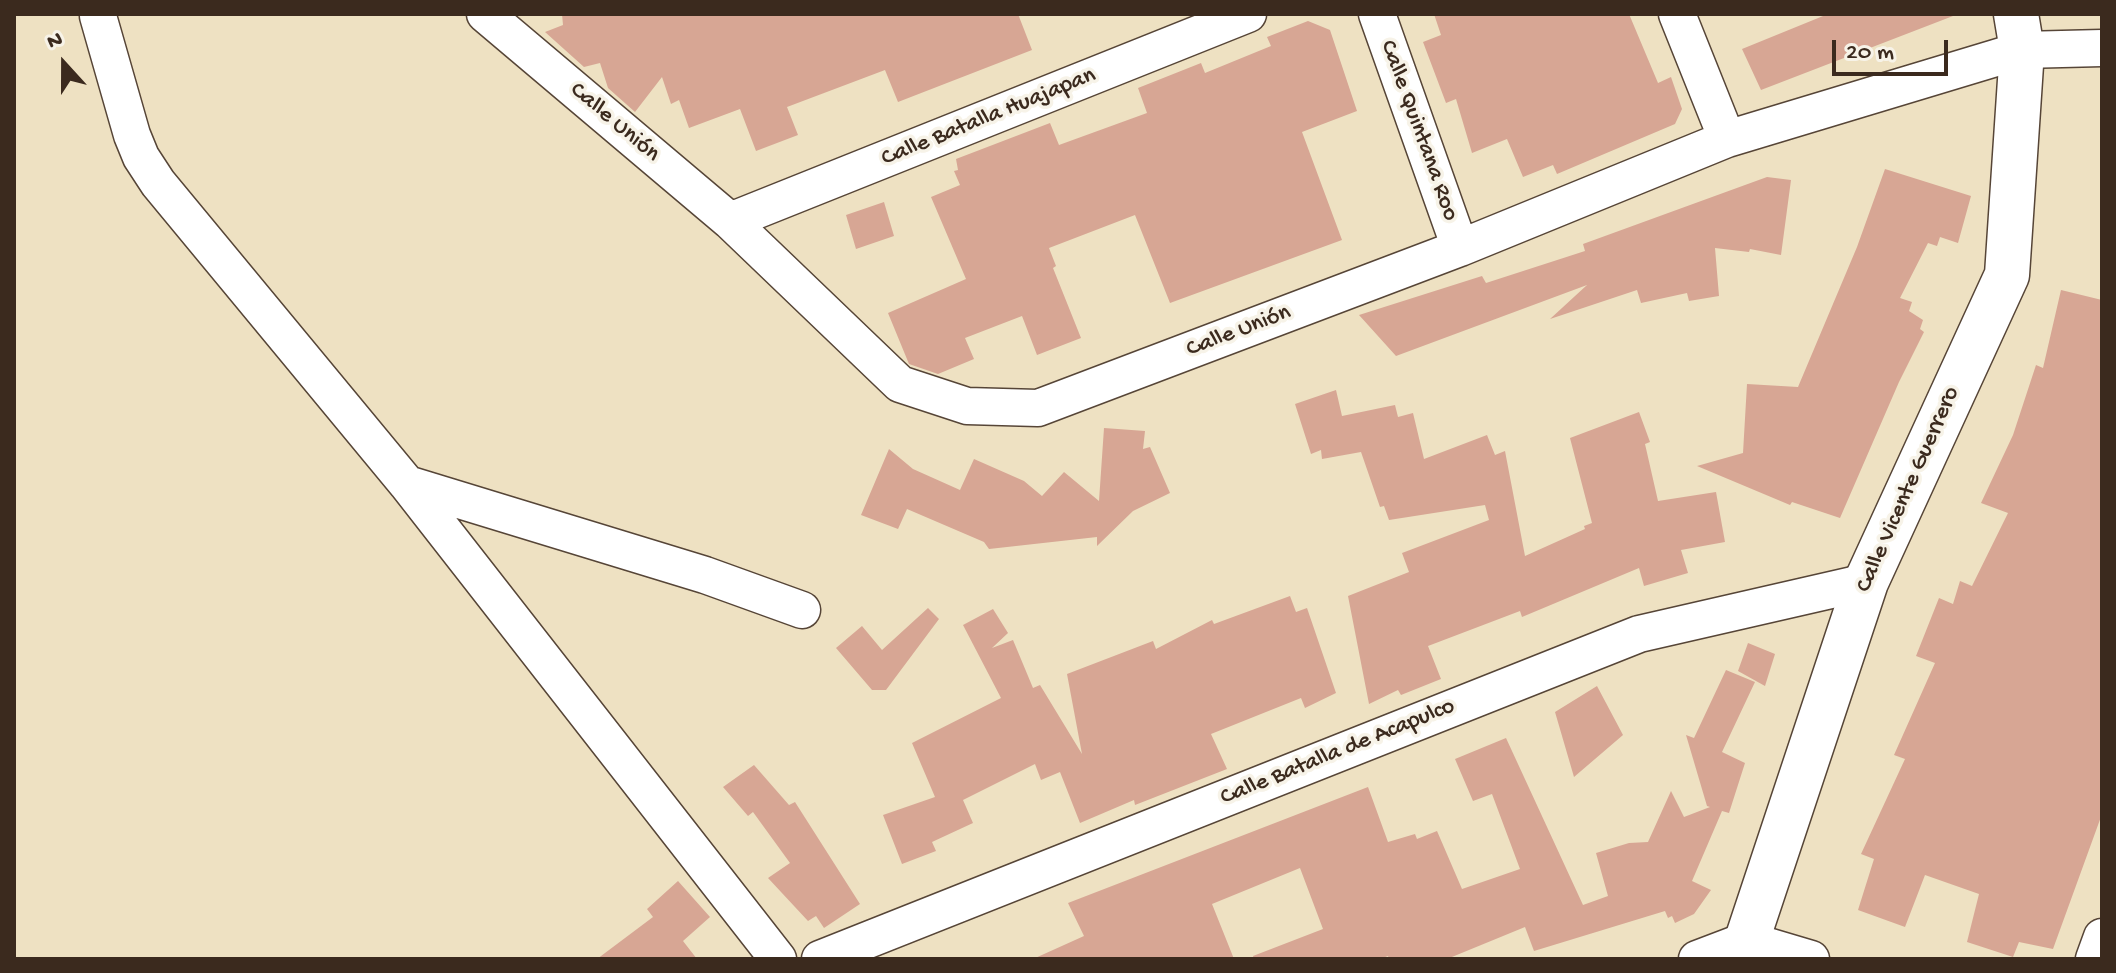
<!DOCTYPE html>
<meta charset="utf-8">
<style>
body{margin:0}
#map{position:relative;width:2116px;height:973px;overflow:hidden;background:#eee1c2;font-family:"Gochi Hand",sans-serif}
canvas{display:block}
.frame{position:absolute;inset:0;border:16px solid #3b2a1e;pointer-events:none}
.north{position:absolute;left:24px;top:24px;width:80px;height:80px;-webkit-text-stroke:6px #f7f3e8;paint-order:stroke;rotate:339deg;font-size:22px;font-weight:700;line-height:32px;text-align:center;color:#3b2a1e}
.north::after{content:'';display:block;margin:auto;width:28px;height:36px;background:#3b2a1e;clip-path:polygon(50% 0,100% 100%,50% 72%,0 100%)}
.scale{position:absolute;left:1832px;top:40px;width:116px;height:36px;box-sizing:border-box;border:4px solid #3b2a1e;border-top:0;padding-left:10px;font-size:24px;line-height:28px;white-space:nowrap;color:#3b2a1e;-webkit-text-stroke:6px #f7f3e8;paint-order:stroke}
</style>
<div id="map">
<canvas width="2116" height="973"></canvas>
<div class="frame"></div>
<div class="north">N</div>
<div class="scale">20 m</div>
</div>
<script>
const c = document.querySelector('canvas').getContext('2d');
c.lineJoin = 'round';
function fillPath(path, color) {
  c.fillStyle = color;
  c.fill(path, 'evenodd');
}
function trace(path, color, width, dash) {
  c.strokeStyle = color;
  c.lineWidth = width;
  c.lineCap = dash ? 'butt' : 'round';
  c.setLineDash(dash || []);
  c.stroke(path);
}
function label(font, color, halo, rows, align = 'center') {
  c.font = font + ' "Gochi Hand",sans-serif';
  c.lineWidth = 7;
  c.setLineDash([]);
  c.textBaseline = 'middle';
  c.strokeStyle = halo;
  c.fillStyle = color;
  for (const [text, x, y, turn = 0] of rows) {
    c.save();
    c.translate(x, y);
    c.rotate((+turn || 0) * Math.PI / 180);
    c.textAlign = isNaN(turn) ? turn : align;
    if (halo) c.strokeText(text, 0, 0);
    c.fillText(text, 0, 0);
    c.restore();
  }
}
const building = new Path2D(`
 M562,14H1018L1032,50L898,102L885,70L787,107L798,135L756,151L740,109L689,128L679,100L671,104L662,77L635,112L608,88L600,63L584,67L545,32L563,25Z
 M1434,14H1629L1658,83L1671,77L1682,109L1675,124L1557,174L1553,165L1523,177L1507,139L1472,153L1456,99L1446,103L1423,42L1441,35Z
 M1828,14H1953V16L1761,90L1742,49Z
 M1308,21L1330,30L1357,111L1302,132L1342,240L1170,303L1135,215L1049,248L1056,266L1053,268L1081,338L1037,355L1022,316L965,338L974,359L938,374L909,364L888,313L966,279L931,197L960,185L954,171L958,170L956,159L1050,123L1059,145L1147,113L1138,88L1201,63L1205,73L1271,46L1267,37Z
 M1885,169L1971,196L1958,243L1940,237L1937,246L1928,243L1900,298L1912,302L1909,311L1923,320L1920,329L1924,332L1899,382L1840,518L1792,502L1790,505L1697,466L1743,453L1747,384L1798,387L1857,247Z
 M1767,177L1791,180L1781,255L1750,249L1749,252L1715,248L1719,296L1689,301L1687,293L1641,303L1637,290L1550,319L1587,285L1396,356L1359,315L1482,276L1486,283L1585,251L1583,244Z
 M884,202L894,236L856,249L846,215Z
 M2061,290L2102,300V814L2053,949L2019,942L2013,957L1967,942L1979,894L1925,875L1905,927L1858,910L1874,859L1861,854L1905,759L1894,755L1935,663L1916,656L1939,598L1953,604L1960,581L1972,586L2008,513L1981,503L2013,435L2036,365L2043,368Z
 M1336,390L1342,416L1395,405L1398,417L1413,413L1424,459L1487,435L1495,455L1505,451L1525,556L1585,529L1584,526L1592,523L1570,438L1639,412L1650,442L1645,444L1658,501L1716,492L1725,542L1681,550L1688,573L1644,586L1639,568L1522,617L1520,611L1428,646L1441,679L1401,695L1398,690L1369,704L1348,596L1409,572L1402,553L1489,520L1485,505L1389,520L1384,506L1380,507L1361,452L1322,459L1321,450L1311,454L1295,404Z
 M1104,428L1145,431L1143,449L1150,447L1170,493L1133,511L1097,546V537L989,549L984,542L907,509L898,529L861,515L889,449L913,469L960,490L974,459L1024,481L1042,496L1064,472L1099,501Z
 M1290,596L1296,612L1307,608L1336,693L1305,708L1301,698L1211,734L1227,769L1135,805L1134,800L1080,823L1060,772L1041,780L1035,764L963,800L973,823L932,842L936,851L902,864L883,815L935,797L912,743L1001,698L963,625L993,609L1008,633L992,648L1013,640L1033,688L1040,685L1082,754L1067,674L1153,641L1156,649L1212,620L1214,624Z
 M928,608L939,619L886,690H872L836,648L862,626L882,650Z
 M1748,643L1775,654L1765,686L1738,671Z
 M1726,670L1755,682L1722,752L1745,763L1729,813L1722,811L1692,881L1711,890L1694,914L1675,923L1672,916L1668,918L1665,911L1534,951L1525,927L1447,959H1389L1388,956L1380,959H1254L1253,956L1323,929L1300,868L1212,904L1234,959H1033L1084,936L1068,903L1368,787L1388,842L1415,834L1417,839L1437,831L1462,889L1520,869L1492,794L1473,801L1455,759L1506,738L1583,905L1608,896L1596,853L1629,843L1648,842L1671,791L1684,817L1710,807L1707,806L1686,735L1694,738Z
 M1597,686L1623,735L1574,777L1555,712Z
 M754,765L789,805L795,802L860,904L824,928L816,916L808,921L768,878L790,863L753,812L748,816L723,787Z
 M678,881L710,917L683,941L697,959H597L653,917L647,909Z`);
const minor = new Path2D(`
 M485,14L730,221L900,384L967,406L1038,408L1460,248L1727,139L2022,50L2102,48
 M1377,14L1460,248
 M1677,14L1727,139
 M98,16L132,135L141,157L158,183L407,484L778,959
 M730,221L1248,14
 M407,484L705,575L802,610
 M820,959L1639,634L1866,582
 M1697,959L1747,940L1811,959
 M2094,959L2102,937`);
const tertiary = new Path2D(`
 M1743,959L1747,940L1866,582L2007,275L2022,50L2016,14`);
const streetNames = [
 ["Calle Batalla Huajapan",989,118,-22],
 ["Calle Unión",614,123,40],
 ["Calle Quintana Roo",1418,131,70],
 ["Calle Unión",1239,332,-21],
 ["Calle Vicente Guerrero",1909,490,-66],
 ["Calle Batalla de Acapulco",1338,753,-22]
];
fillPath(building, '#d7a694');
trace(minor, '#564537', 39);
trace(tertiary, '#564537', 47);
trace(minor, '#fff', 36);
trace(tertiary, '#fff', 44);
label('24px', '#3b2a1e', '#f7f3e8', streetNames);
</script>
